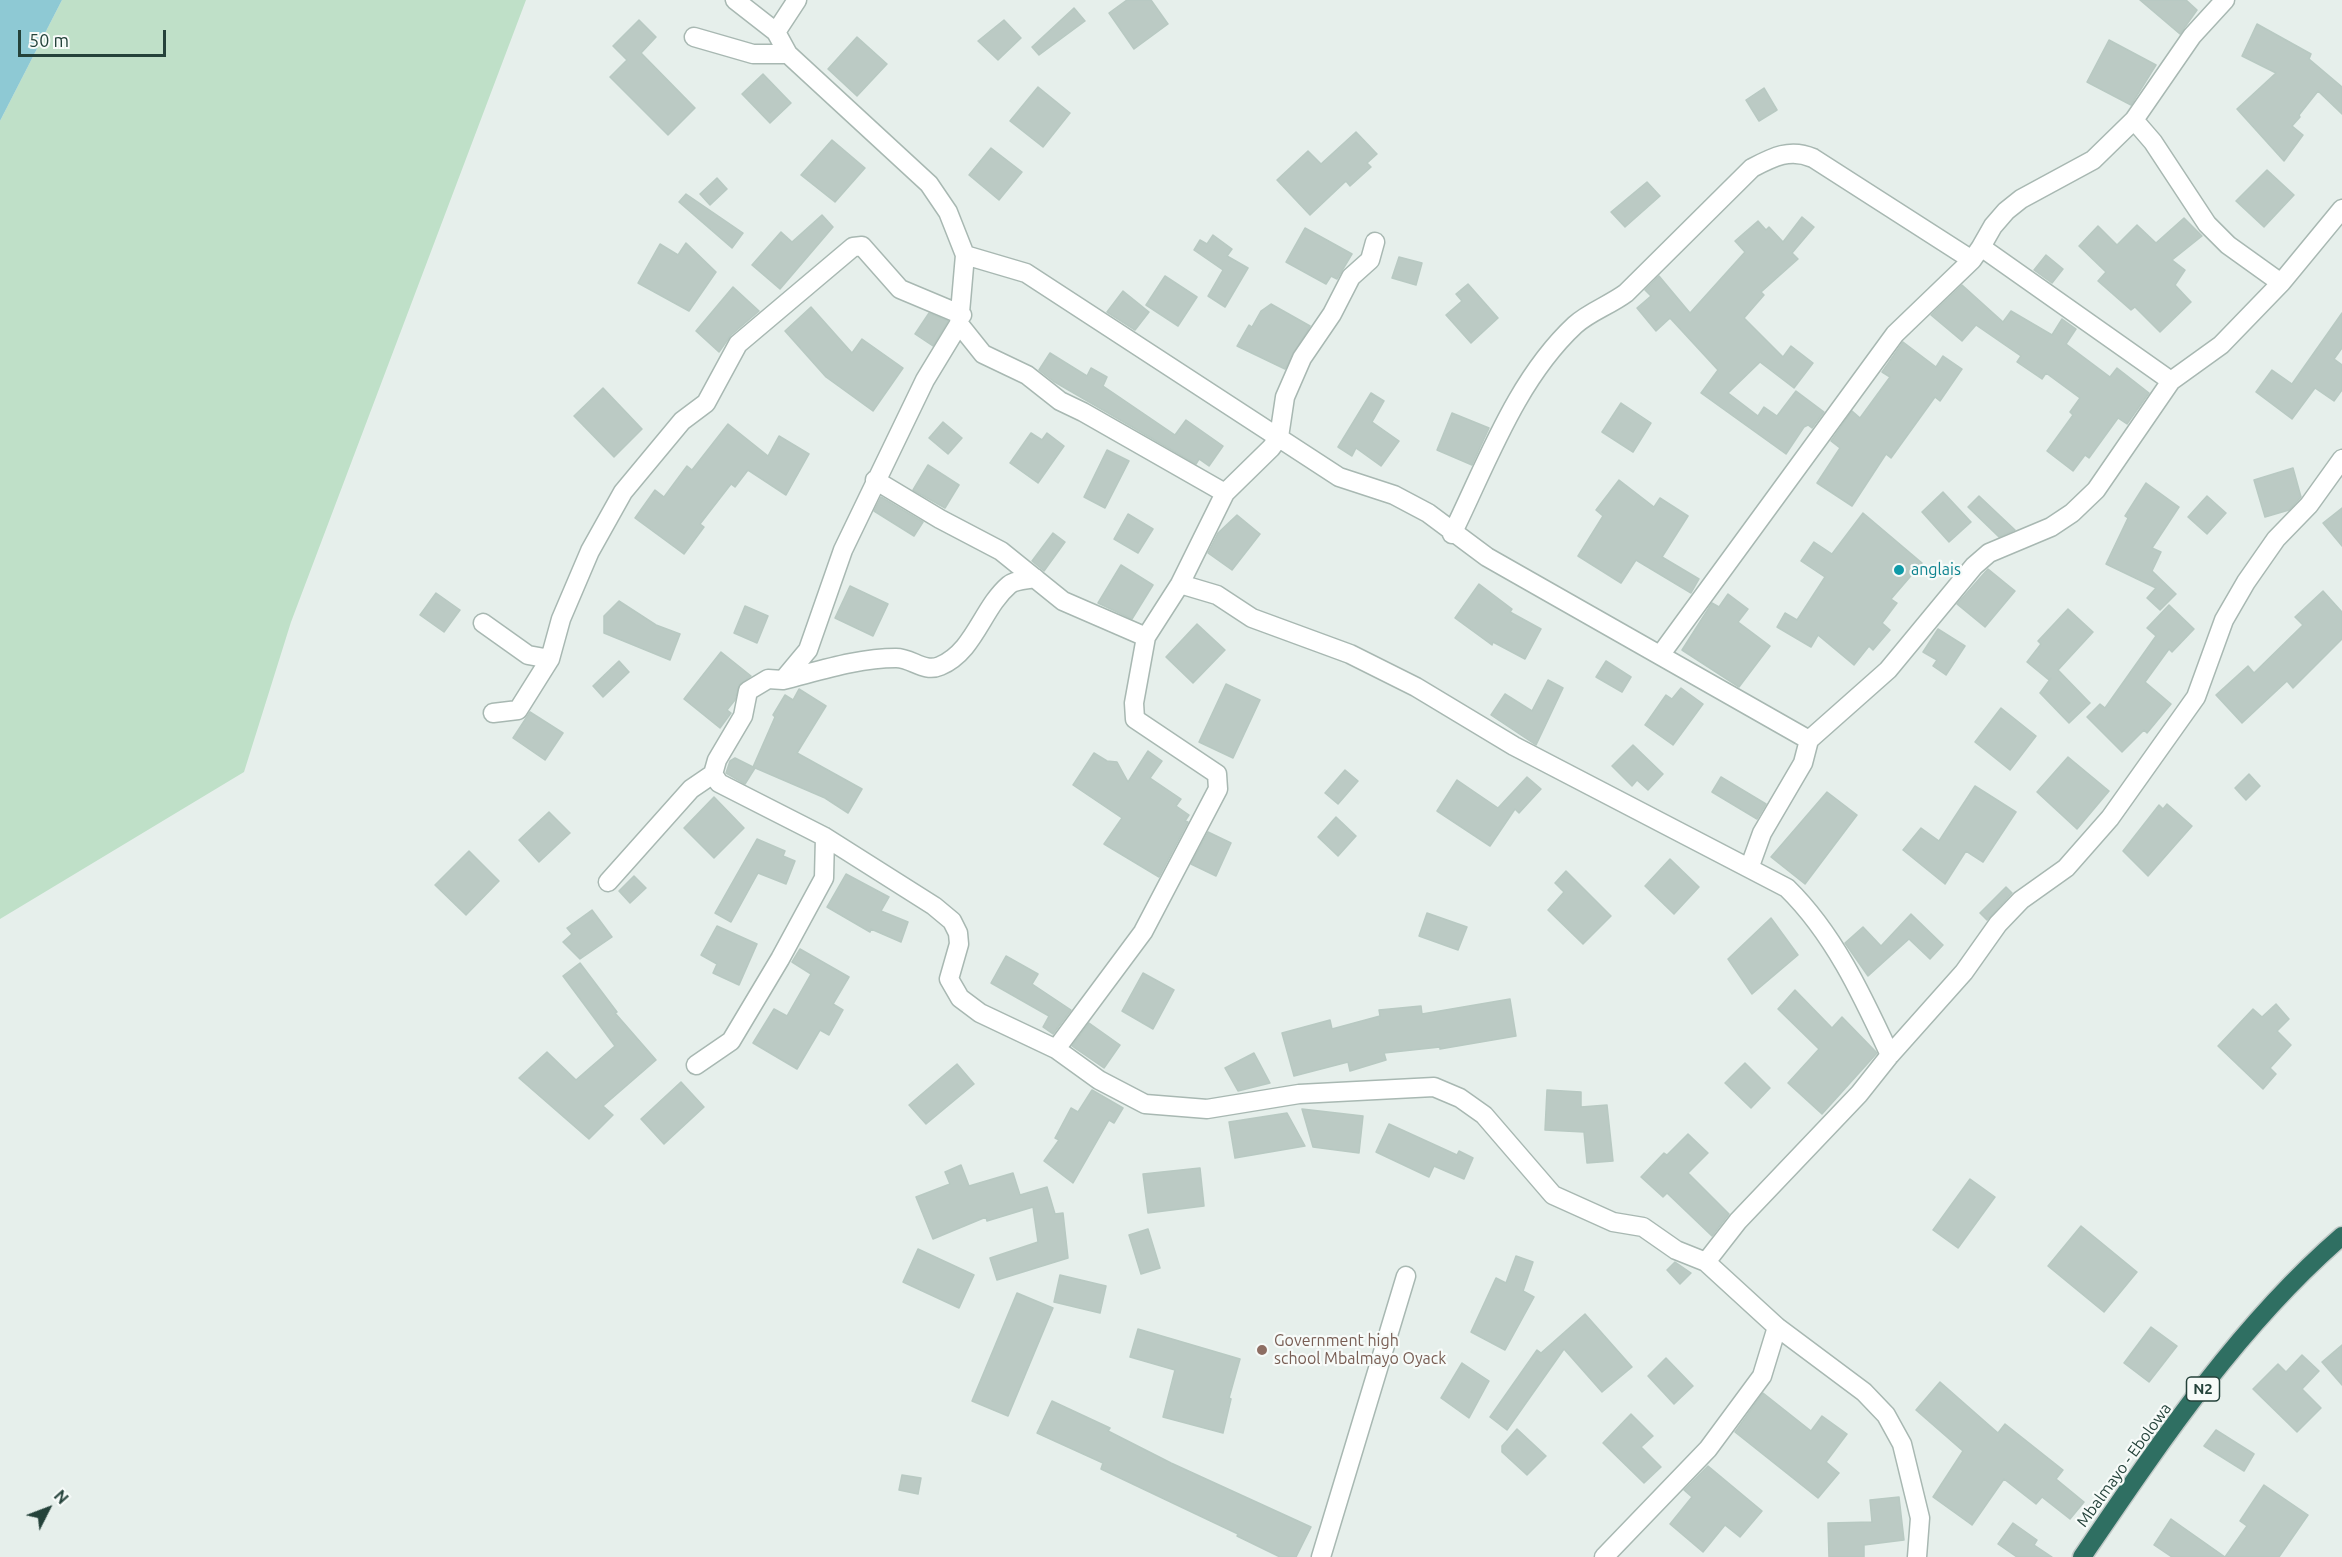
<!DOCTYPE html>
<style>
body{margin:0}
#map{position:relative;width:2342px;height:1557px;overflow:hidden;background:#e6efeb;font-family:Ubuntu,sans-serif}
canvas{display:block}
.north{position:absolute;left:18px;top:1479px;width:60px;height:60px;-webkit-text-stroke:4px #f7fbf9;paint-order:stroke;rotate:48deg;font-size:16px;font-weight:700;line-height:24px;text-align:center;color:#24423a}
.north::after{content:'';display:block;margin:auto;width:21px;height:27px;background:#24423a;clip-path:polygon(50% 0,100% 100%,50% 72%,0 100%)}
.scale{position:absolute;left:18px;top:30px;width:148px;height:27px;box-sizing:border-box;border:3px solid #24423a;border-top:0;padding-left:8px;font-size:18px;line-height:21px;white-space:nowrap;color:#24423a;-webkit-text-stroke:4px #f7fbf9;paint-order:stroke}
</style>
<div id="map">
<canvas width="2342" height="1557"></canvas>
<div class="north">N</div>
<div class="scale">50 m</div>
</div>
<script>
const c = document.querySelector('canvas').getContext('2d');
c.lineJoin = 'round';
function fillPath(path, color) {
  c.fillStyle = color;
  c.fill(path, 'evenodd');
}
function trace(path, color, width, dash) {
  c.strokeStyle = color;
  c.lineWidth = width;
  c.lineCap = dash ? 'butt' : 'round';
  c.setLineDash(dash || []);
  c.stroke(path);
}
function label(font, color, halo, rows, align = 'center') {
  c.font = font + ' Ubuntu,sans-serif';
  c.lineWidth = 4.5;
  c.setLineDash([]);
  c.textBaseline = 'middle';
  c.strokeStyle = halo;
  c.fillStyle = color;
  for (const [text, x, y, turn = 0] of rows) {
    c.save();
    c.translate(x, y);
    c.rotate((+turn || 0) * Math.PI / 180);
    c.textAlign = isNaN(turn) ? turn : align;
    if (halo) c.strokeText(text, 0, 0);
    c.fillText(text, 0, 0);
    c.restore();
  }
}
const green = new Path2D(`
 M62,0H526L291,622L244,772L0,919V121Z`);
const water = new Path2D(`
 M0,0H62L0,121Z`);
const building = new Path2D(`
 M1127,0H1151L1168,24L1134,49L1109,13Z
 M2140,0H2186L2197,10L2180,34Z
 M1074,8L1085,21L1039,55L1032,47Z
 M639,20L656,37L641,53L695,108L668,135L610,77L627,60L613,46Z
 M1004,20L1021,38L998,60L978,41Z
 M2257,24L2311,54L2309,59L2342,87V114L2318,91L2299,115L2300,117L2292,126L2303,135L2284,161L2237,109L2276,73L2242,56Z
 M857,37L887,64L857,96L828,69Z
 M2109,40L2156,65L2131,105L2087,82Z
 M763,74L791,103L770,123L742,94Z
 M1038,87L1070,113L1043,147L1010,121Z
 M1764,88L1777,110L1759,121L1746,100Z
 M1356,132L1377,154L1367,163L1371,167L1350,186L1346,181L1310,215L1277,180L1308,151L1321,164Z
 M832,140L865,168L835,202L801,175Z
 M991,148L1022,172L999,200L969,175Z
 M2267,170L2294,195L2264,227L2236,201Z
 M717,178L727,189L710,205L700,194Z
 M1647,182L1660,196L1625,227L1611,212Z
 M686,194L743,233L732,248L679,202Z
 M822,215L833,227L780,289L752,265L781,232L792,242Z
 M1802,217L1814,227L1792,253L1798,259L1761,292L1764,295L1744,318L1783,357L1791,346L1813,363L1794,388L1760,362L1728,393L1758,416L1764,407L1777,416L1796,391L1824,412L1812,428L1808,425L1804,427L1786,454L1701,393L1718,370L1670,318L1656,331L1637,308L1651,296L1645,290L1659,276L1690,313L1745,252L1735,241L1758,221L1766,230L1769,227L1783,242Z
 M2184,218L2202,236L2172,260L2185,270L2175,285L2191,302L2160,332L2135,307L2131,310L2098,281L2106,272L2079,246L2098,226L2117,245L2137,225L2156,243Z
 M1305,228L1352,254L1337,279L1331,276L1326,284L1286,262Z
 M1213,235L1232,249L1227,256L1248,268L1225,307L1208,296L1223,270L1194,250L1200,240L1207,244Z
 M686,243L716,272L689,311L638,283L660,244L678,255Z
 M2046,255L2063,269L2052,283L2034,270Z
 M1399,257L1422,263L1416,285L1392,278Z
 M1165,276L1197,297L1178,326L1146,305Z
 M1468,284L1498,318L1471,343L1446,315L1462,301L1456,294Z
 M1962,285L2003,322L2011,311L2052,335L2062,319L2076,329L2066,344L2110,377L2117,368L2149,393L2127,424L2118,418L2089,458L2085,455L2073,471L2047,451L2073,415L2070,412L2080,398L2046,373L2042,379L2017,362L2021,356L1976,325L1962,341L1931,315Z
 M733,287L759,311L731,335L719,352L696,331Z
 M1123,291L1149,312L1135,330L1107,312Z
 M1271,304L1310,326L1285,369L1237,346L1249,325L1252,327L1261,311Z
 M811,307L852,353L862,339L903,368L873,411L826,377L785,331Z
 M929,313L948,321L933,346L915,334Z
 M2342,313V348L2334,359L2342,365V390L2334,401L2315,388L2292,419L2256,392L2272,370L2292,384Z
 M1903,342L1936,367L1943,356L1962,369L1940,401L1935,397L1891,458L1886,454L1852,506L1817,483L1840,448L1831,441L1852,411L1860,418L1890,377L1882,372Z
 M1050,353L1087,376L1091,368L1107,377L1103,386L1175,435L1186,420L1223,446L1209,466L1199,459L1196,464L1053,381L1039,370Z
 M603,388L642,429L614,457L574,416Z
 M1371,393L1384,401L1372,422L1399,441L1381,466L1356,448L1352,456L1338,447Z
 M1621,403L1651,423L1633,452L1602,432Z
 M1452,413L1489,428L1472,465L1437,450Z
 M943,422L962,438L948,454L929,438Z
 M728,424L768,456L779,436L809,454L786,495L748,470L735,487L731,484L700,524L704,527L684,554L635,518L655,490L664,497L687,466L692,470Z
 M1031,433L1042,440L1047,433L1064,446L1038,483L1010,463Z
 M1107,450L1129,461L1105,508L1084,497Z
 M928,465L959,485L945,508L913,490Z
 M2293,468L2301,497L2289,510L2265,517L2254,480Z
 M1619,480L1654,507L1660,498L1688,516L1662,557L1699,579L1691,593L1636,560L1621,583L1578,556L1603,516L1596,510Z
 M2146,483L2179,507L2152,548L2161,552L2152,571L2176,594L2160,610L2147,598L2156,588L2106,564L2128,518L2125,516Z
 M1943,492L1971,522L1949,542L1922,512Z
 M1979,496L2015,530L1999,537L1968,507Z
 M2207,496L2226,513L2207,534L2188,517Z
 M881,497L923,522L914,536L874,511Z
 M2342,508V546L2323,523Z
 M1863,513L1922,563L1891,599L1897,603L1882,623L1890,630L1873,650L1869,646L1854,665L1818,635L1811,647L1777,627L1785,613L1797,620L1825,577L1801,561L1814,542L1832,554Z
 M1128,514L1153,529L1138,553L1114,539Z
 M1237,515L1260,534L1232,570L1208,553L1218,533Z
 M1053,533L1065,542L1044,571L1032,561Z
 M1121,565L1153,585L1132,619L1098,603Z
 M1988,569L2015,591L1985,627L1957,604Z
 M1479,584L1512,609L1510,612L1541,629L1525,659L1493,642L1492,645L1455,618Z
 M850,586L888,604L873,636L835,618Z
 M2323,591L2342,612V639L2293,688L2287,681L2242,723L2216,695L2248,666L2254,673L2303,625L2295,617Z
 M436,593L460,610L444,632L420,615Z
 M1728,594L1748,609L1738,622L1770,646L1739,687L1682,650L1712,603L1719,607Z
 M619,601L656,625L680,634L670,660L604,633V616Z
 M2169,605L2194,629L2172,652L2169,649L2145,682L2171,704L2147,733L2144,730L2122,752L2087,717L2100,704L2105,708L2156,636L2147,628Z
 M745,606L768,616L757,643L734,633Z
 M2068,609L2093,632L2058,670L2090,703L2069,723L2040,693L2051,678L2049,680L2027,662L2041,644L2038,641Z
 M1197,624L1225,650L1193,683L1166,657Z
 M1938,629L1965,646L1946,675L1933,666L1937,660L1923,652Z
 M721,652L751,676L739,685L735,700L727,710L731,713L720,728L684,699Z
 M619,661L629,672L603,697L593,686Z
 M1606,661L1631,677L1622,692L1596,677Z
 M1548,680L1563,688L1536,745L1491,715L1505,694L1532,711Z
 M1226,684L1260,700L1233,758L1199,742Z
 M1681,688L1703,704L1673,745L1645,725L1666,695L1672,699Z
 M799,689L826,706L797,753L862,789L848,813L825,798L753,767L775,717L773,715L785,695L793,700Z
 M2001,708L2036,736L2010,770L1975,742Z
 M530,712L563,733L545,760L513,738Z
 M1633,745L1663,774L1648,790L1637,780L1632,786L1612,766Z
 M1148,751L1162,761L1150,778L1181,799L1176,806L1189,815L1185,821L1188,822L1159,877L1104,844L1122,818L1073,785L1094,753L1107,761L1117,762L1128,782Z
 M2068,757L2109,791L2077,829L2037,792Z
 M735,758L755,768L745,784L726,773L730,761Z
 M1345,770L1358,781L1338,804L1325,793Z
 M2249,774L2260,786L2246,800L2235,788Z
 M1527,777L1541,789L1519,813L1515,809L1490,846L1437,811L1457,780L1498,808Z
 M1721,777L1766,804L1757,819L1712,792Z
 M1975,786L2016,812L1983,862L1966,851L1945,884L1903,850L1921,828L1939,841Z
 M1827,792L1857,815L1805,884L1771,857Z
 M714,797L744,828L714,858L684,828Z
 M2167,804L2192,826L2148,876L2123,851L2159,805L2163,809Z
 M549,812L570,833L539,862L519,840Z
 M1336,817L1356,836L1338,856L1318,837Z
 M1208,832L1231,843L1216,876L1191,864Z
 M757,839L785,851L783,856L795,861L786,884L758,873L731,922L715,913Z
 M469,851L499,881L466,915L435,885Z
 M1670,859L1699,887L1674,914L1645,886Z
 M1566,871L1611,916L1583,944L1548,910L1564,892L1555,883Z
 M846,874L889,897L881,911L908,922L901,942L871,929L870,932L827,907Z
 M634,876L646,888L630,903L619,891Z
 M2006,887L2012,893L1987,920L1980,913Z
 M592,910L612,937L580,959L563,942L572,934L567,928Z
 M1427,913L1467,927L1458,950L1419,936Z
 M1911,914L1943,945L1930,959L1909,939L1868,976L1845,943L1863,927L1881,946Z
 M1771,918L1798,955L1752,994L1728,959Z
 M717,926L757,944L739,985L713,973L717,964L701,955Z
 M800,949L849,977L833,1004L843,1010L829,1035L820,1030L797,1069L753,1043L774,1009L787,1016L811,974L792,962Z
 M1006,956L1038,974L1032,984L1071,1010L1053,1034L1043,1027L1049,1016L991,983Z
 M580,963L617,1012L615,1013L656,1060L603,1106L613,1115L589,1139L519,1078L547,1052L576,1080L615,1046L563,976Z
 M1143,973L1174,990L1153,1029L1122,1011Z
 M1795,990L1832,1028L1842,1017L1877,1053L1822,1114L1788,1083L1819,1049L1778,1009Z
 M1510,999L1516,1036L1440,1049V1047L1384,1053L1386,1060L1350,1071L1348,1062L1294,1076L1282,1033L1330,1020L1332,1029L1380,1016L1379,1010L1421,1006L1422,1014Z
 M2276,1004L2289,1019L2277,1031L2291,1045L2270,1068L2276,1074L2263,1089L2218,1046L2253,1009L2262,1017Z
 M1089,1023L1120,1045L1104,1068L1072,1046Z
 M1254,1053L1270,1083L1238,1091L1225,1068Z
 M1745,1063L1770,1088L1751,1108L1725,1083Z
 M957,1064L974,1084L926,1124L909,1105Z
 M681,1082L704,1107L664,1144L641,1119Z
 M1092,1090L1123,1108L1114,1123L1109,1120L1073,1183L1044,1161L1059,1140L1055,1138L1071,1108L1078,1112Z
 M1547,1090L1581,1092V1107L1607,1105L1613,1161L1587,1163L1584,1132L1545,1130Z
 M1302,1109L1363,1116L1359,1153L1313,1147Z
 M1287,1113L1305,1146L1235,1158L1229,1122Z
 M1389,1124L1457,1155L1459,1151L1473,1158L1464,1179L1434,1166L1429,1177L1376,1152Z
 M1688,1134L1708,1153L1688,1173L1729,1214L1712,1236L1667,1193L1663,1197L1641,1177L1664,1153L1667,1155Z
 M961,1165L969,1186L1013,1173L1020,1195L1047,1187L1055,1214L1063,1213L1068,1258L997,1280L990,1258L1038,1242L1033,1207L987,1221L986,1217L933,1239L916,1197L950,1184L945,1172Z
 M1200,1168L1204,1206L1148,1213L1143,1174Z
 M1970,1179L1995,1197L1958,1248L1933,1230Z
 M2081,1226L2137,1272L2104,1312L2048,1266Z
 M1148,1229L1160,1268L1141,1274L1129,1235Z
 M918,1249L974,1275L959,1308L903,1282Z
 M1516,1256L1533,1262L1523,1291L1534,1297L1505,1350L1471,1332L1496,1278L1506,1283Z
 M1675,1262L1691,1273L1680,1284L1667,1270Z
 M1060,1275L1106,1286L1100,1313L1054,1302Z
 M1017,1293L1053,1308L1008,1416L972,1401Z
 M1585,1314L1632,1367L1602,1392L1564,1349L1507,1430L1490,1417L1537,1350L1541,1353Z
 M2151,1327L2177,1346L2149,1382L2124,1363Z
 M1138,1329L1240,1359L1229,1398L1231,1399L1223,1433L1163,1417L1175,1370L1130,1357Z
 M2342,1345V1385L2322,1362Z
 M2302,1355L2319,1371L2302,1389L2321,1408L2297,1432L2253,1389L2278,1364L2286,1372Z
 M1666,1358L1693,1386L1674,1404L1648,1376Z
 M1462,1363L1489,1381L1469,1418L1441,1398Z
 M1940,1382L1998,1433L2005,1424L2063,1470L2056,1479L2084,1502L2070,1519L2042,1497L2036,1504L2004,1479L1972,1525L1933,1497L1963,1451L1916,1410Z
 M1763,1393L1811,1431L1822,1416L1847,1434L1826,1462L1839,1473L1818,1498L1735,1432Z
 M1052,1401L1110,1428L1108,1431L1171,1463L1311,1527L1296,1557H1280L1237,1536L1238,1534L1101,1469L1103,1463L1037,1433Z
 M1631,1414L1653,1436L1641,1447L1661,1467L1644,1483L1603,1443Z
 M1517,1429L1546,1456L1527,1475L1502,1452V1446Z
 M2216,1430L2254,1454L2244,1471L2204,1446Z
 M1708,1466L1762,1511L1740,1537L1725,1525L1703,1552L1670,1524L1692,1497L1684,1490Z
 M902,1475L921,1478L918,1494L899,1490Z
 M2264,1485L2308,1515L2279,1557H2172L2154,1545L2171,1519L2225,1557L2247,1526L2240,1521Z
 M1899,1497L1904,1540L1864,1545V1557H1829L1828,1523L1872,1522L1870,1500Z
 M2013,1523L2037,1540L2034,1545L2052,1557H2017L1998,1544Z`);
const street = new Path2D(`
 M735,0L776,32
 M694,37L753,54H788L929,184L948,212L965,255L1026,273L1339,477L1394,495L1428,513L1487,557L1809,740
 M788,54L776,32L797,0
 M2134,120L2192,36L2225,0
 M1981,247L1993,226L2006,211L2021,199L2093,160L2134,120L2153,142L2207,224L2228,245L2281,283
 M965,255L959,324L925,380L843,550L808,650L783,680L768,679L748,691L743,716L717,760L713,774L719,783L825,837L934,906L952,921L958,933L959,944L949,979L960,998L980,1013L1056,1049L1099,1080L1145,1104L1207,1109L1299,1094L1434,1087L1460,1098L1484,1115L1553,1195L1613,1222L1643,1227L1676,1250L1706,1262L1777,1327L1864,1392L1886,1415L1902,1444L1920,1518L1917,1557
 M959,324L983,354L1027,375L1060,401L1083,412L1225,493
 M875,480L940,519L1001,551L1063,601L1146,637
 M1452,534C1487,463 1516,380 1575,325C1589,312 1610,305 1626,293L1752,168C1773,157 1790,148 1813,158L1972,260L1981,247L2171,381
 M1180,584L1217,595L1252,618L1350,654L1416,687L1514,746L1787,888C1834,934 1862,995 1890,1055
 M483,623L528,655L550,659
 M1661,654L1895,334L1972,260
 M783,680C819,671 858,658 896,658C912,658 924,673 940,666C975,651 982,608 1009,585C1015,580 1027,580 1035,578
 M493,713L518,710L550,659L561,619L590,551L623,492L682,421L706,403L738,344L853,247L862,246L900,289L962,315
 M1750,866L1762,833L1803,763L1809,740L1888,670L1974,566L1989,553L2051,527L2072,513L2096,490L2171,381L2221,345L2281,283L2342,209
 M608,882L691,789L713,774
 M1056,1049L1143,932L1218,789L1217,774L1135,719L1134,703L1146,637L1180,584L1225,493L1271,448L1279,437L1285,397L1302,358L1332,314L1351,277L1370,260L1375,242
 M696,1065L731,1041L780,959L824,878L825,837
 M1706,1262L1738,1221L1859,1094L1890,1055L1964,972L1998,924L2021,900L2066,868L2110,818L2196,697L2224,620L2246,582L2276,539L2309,505L2342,459
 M1321,1557L1406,1276
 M1604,1557L1708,1449L1762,1376L1777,1327`);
const highway = new Path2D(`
 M2082,1557C2159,1444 2238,1326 2342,1236`);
const markers = [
 [1899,570,6,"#0f9aa8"],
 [1262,1350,6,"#8d6e63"]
];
const shields = [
 [2203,1389,33]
];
const shieldNames = [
 ["N2",2203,1389]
];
const cultureNames = [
 ["anglais",1911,570]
];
const educationNames = [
 ["Government high",1274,1341],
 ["school Mbalmayo Oyack",1274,1359]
];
const streetNames = [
 ["Mbalmayo - Ebolowa",2124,1465,-54]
];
fillPath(green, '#bfe0c8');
fillPath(water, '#8ec9d4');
fillPath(building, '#bbcac4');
trace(building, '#b8c9c2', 1.5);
trace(street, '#a8b8b2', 21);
trace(highway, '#c2cac8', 21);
trace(street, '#fff', 18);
trace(highway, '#2f6f62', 18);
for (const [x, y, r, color] of markers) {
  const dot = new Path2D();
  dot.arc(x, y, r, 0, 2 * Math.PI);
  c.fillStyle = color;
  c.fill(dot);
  trace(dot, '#f7fbf9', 2);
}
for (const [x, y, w] of shields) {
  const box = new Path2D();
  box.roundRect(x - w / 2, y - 12, w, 24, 4.5);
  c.fillStyle = '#f7fbf9';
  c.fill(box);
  trace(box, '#24423a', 1.5);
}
label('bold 15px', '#24423a', null, shieldNames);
label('16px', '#0d838f', '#f7fbf9', cultureNames, 'left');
label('16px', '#785e54', '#f7fbf9', educationNames, 'left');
label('16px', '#24423a', '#f7fbf9', streetNames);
</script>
